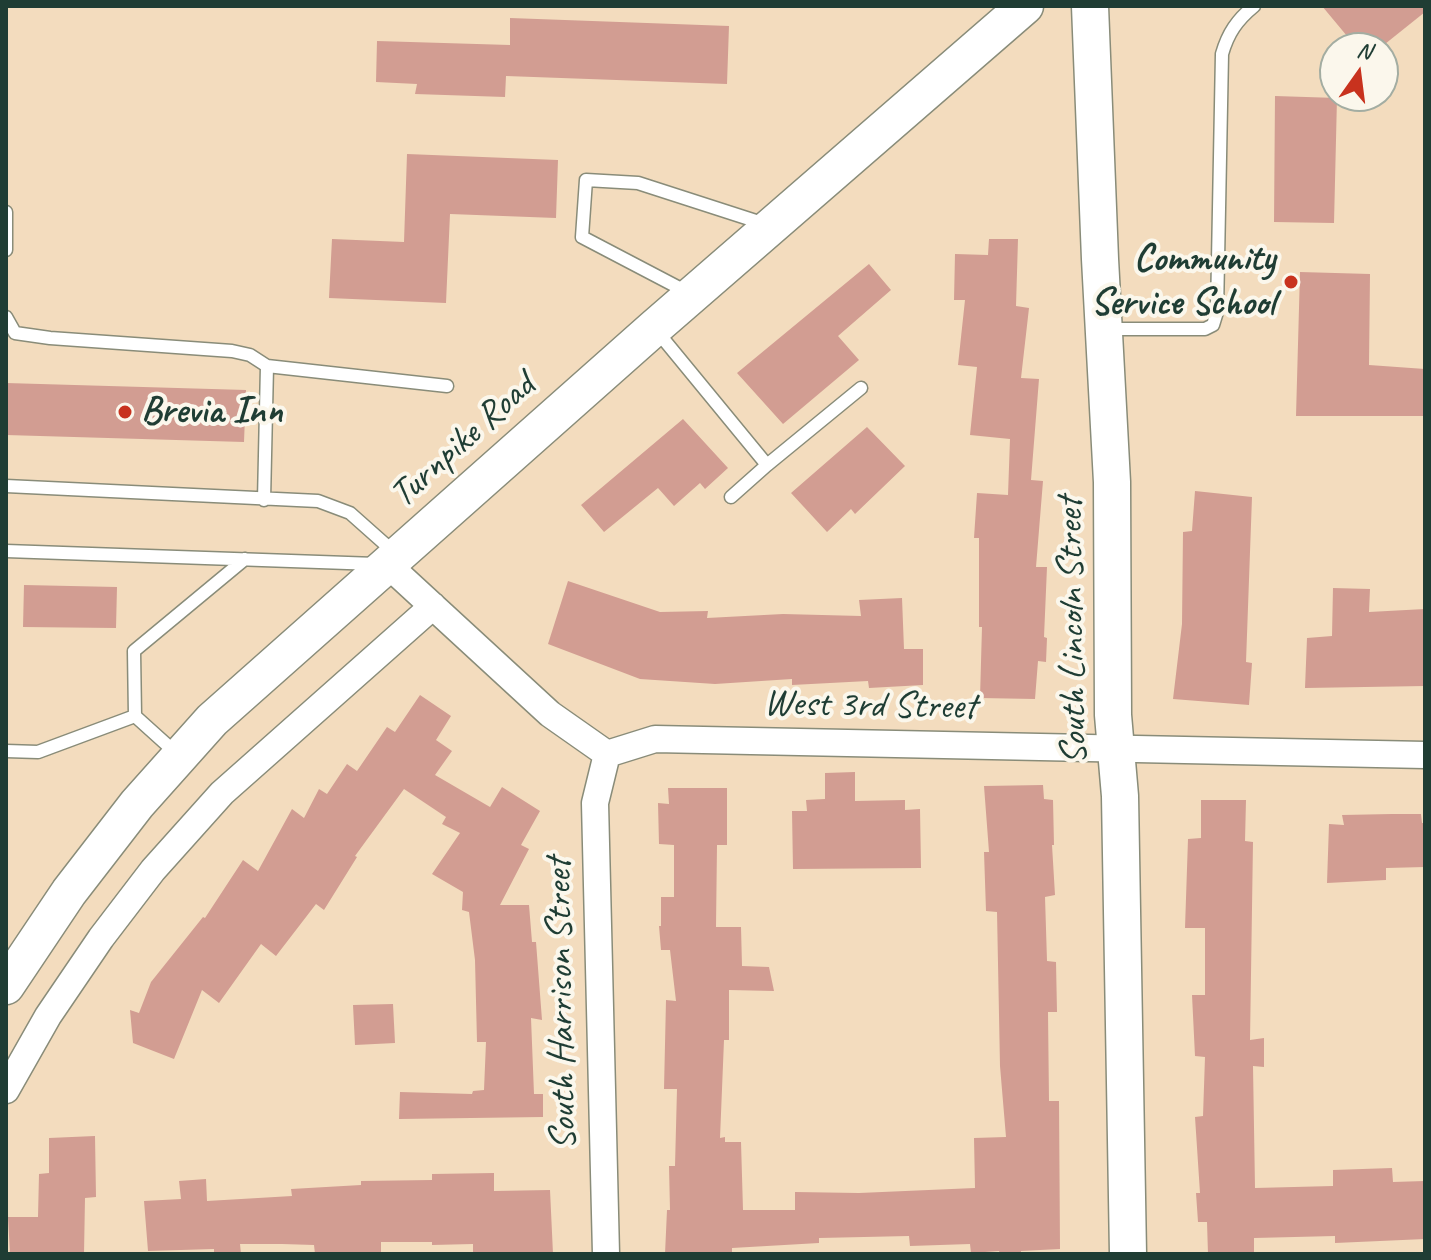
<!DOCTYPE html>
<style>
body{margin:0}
#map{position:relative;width:1431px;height:1260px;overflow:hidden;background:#f3dcbe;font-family:Caveat,sans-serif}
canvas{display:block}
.frame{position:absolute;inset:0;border:8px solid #1f3d34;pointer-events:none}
.north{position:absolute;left:1319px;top:32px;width:80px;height:80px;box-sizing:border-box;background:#fbf7ec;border:2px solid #a3ada2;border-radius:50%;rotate:14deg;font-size:22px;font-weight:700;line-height:32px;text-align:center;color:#1f3d34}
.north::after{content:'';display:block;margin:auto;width:28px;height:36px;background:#c8321e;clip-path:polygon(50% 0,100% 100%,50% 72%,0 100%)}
</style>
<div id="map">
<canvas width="1431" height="1260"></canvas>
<div class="frame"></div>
<div class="north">N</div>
</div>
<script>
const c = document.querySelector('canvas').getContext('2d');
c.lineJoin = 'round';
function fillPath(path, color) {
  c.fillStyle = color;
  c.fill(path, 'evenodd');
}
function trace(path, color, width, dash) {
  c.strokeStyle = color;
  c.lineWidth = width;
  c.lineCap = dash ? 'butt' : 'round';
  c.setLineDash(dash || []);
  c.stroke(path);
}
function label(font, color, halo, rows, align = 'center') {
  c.font = font + ' Caveat,sans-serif';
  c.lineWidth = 8;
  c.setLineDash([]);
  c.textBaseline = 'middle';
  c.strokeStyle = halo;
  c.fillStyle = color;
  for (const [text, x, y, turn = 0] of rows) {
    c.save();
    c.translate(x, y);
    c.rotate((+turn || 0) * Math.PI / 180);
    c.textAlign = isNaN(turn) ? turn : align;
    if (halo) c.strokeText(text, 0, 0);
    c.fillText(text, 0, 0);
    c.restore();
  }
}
const building = new Path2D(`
 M1322,6H1425V12L1380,48H1357Z
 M510,18L729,26L727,84L506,76L505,97L415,94L417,84L376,82L377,41L510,45Z
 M1275,96L1337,98L1334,223L1274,222Z
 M407,154L558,160L556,218L450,214L446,303L329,298L332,239L404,242Z
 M989,239H1018L1016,306L1029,308L1021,378L1039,379L1031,480L1043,481L1036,567H1047L1044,637L1047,638L1046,662L1038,661L1035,699L980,698L982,627H979V538H974L977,493L1008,495L1010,439L970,435L977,367L958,365L965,300H954L955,254L988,255Z
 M869,264L891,290L838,336L859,360L783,424L737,373Z
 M1300,272L1370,274L1369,365L1425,369V416H1296Z
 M6,383L246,390L244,442L6,435Z
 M683,419L728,468L705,489L700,483L674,506L658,488L604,532L581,505Z
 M867,427L905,466L855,514L851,509L827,532L791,493Z
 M1195,491L1252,497L1246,662L1252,663L1249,705L1173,699L1182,624L1183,532L1192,531Z
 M568,581L660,612L708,611L707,618L783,614L861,616L859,600L902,598L904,649H923V685L869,688L868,681L792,685V679L715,684L640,679L548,644Z
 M24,585L117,587L116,628L23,627Z
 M1333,588L1370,589L1369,612L1425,609V686L1305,688L1307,638L1332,636Z
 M420,695L451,716L436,740L452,751L435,775L490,807L502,787L540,811L521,845L529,849L500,905H529L532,942H536L542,1020L531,1018L534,1094H543V1117L399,1119L400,1092L472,1094L473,1091L484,1090L486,1042H477L475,960L469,912L462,910L463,892L432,874L460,833L442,824L446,817L404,789L355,856L357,857L324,910L316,904L276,956L261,944L219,1003L202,990L174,1059L133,1043L130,1010L139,1013L151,982L203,917L205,918L243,860L258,871L292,809L304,818L319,789L327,794L347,764L357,771L387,727L395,732Z
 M855,772V801L905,800V810L920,809L921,868L793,869L792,811H807L806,800L825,799V773Z
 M1043,785L1044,799L1053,800L1054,845H1052L1055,895L1045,897L1047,961L1056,962L1057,1012H1048L1049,1101H1059L1060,1249L1021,1251V1254H1000L999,1251L971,1253L970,1244L910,1246L909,1236L819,1238V1243L732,1248V1254H665L667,1210H670L669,1166H675L677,1089H664L666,1000L676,1001L670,950H661L659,926H661V897H674V845L659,844L658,803L669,804L668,788H727V845H717L716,927H741L742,966L769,967L774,991L729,990V1040H724L720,1138L725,1137V1142H741L743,1210H795V1192L859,1193L975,1188L974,1138L1006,1137L1000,1066L997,912L986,911L984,852H989L984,786Z
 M1201,800H1246L1245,841L1253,842L1250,1040L1264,1038V1067L1253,1066L1255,1188L1333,1186V1170L1392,1168L1393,1182L1425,1181V1239L1335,1243V1236L1254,1238V1254H1208L1207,1222H1198L1196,1193H1200L1195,1117L1203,1116L1205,1057L1195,1056L1192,995H1205V928H1185L1188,839L1201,838Z
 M1392,814H1421L1422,823H1425V867L1386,868V880L1327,883L1329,824L1344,825L1342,815Z
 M393,1004L395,1043L355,1045L353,1005Z
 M95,1136L96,1197L85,1198L84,1254H10L8,1217H38L39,1174L49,1173V1138Z
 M494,1173V1191L550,1190L553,1254H473V1244L432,1245V1242H381V1254H315L314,1245L282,1244H240L241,1254H214V1249L148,1251L144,1201L181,1199L179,1181L206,1179L207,1201L292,1196L291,1189L361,1185V1181L432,1180V1174Z`);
const lane = new Path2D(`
 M6,212V250
 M687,292L582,237L586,180L638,183L765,224
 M6,317L15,333L50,338L232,351L250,355L267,366L264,500
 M1107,329H1205L1213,325L1217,312L1222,54C1228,33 1237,20 1254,6
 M656,330L767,465L861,388
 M267,366L447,386
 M6,486L318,501L350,513L395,553
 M731,497L767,465
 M6,551L376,564
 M6,751L38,752L135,716
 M176,753L135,716L134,651L245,559`);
const street = new Path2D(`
 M387,564L550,714L607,754L655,739L1425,755
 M6,1090L48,1016L101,938L153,870L222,793L433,606
 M606,1254L595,803L607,754`);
const secondary = new Path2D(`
 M1090,6L1100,259L1112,482L1113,715L1120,796L1128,1254
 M6,986L69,892L137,804L212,720L654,328L1025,6`);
const markers = [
 [1291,282,8,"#c8321e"],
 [125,412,8,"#c8321e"]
];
const poiNames = [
 ["Community",1275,260],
 ["Service School",1275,304],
 ["Brevia Inn",141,412,"left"]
];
const streetNames = [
 ["Turnpike Road",463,441,-42],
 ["South Lincoln Street",1073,631,-91],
 ["West 3rd Street",870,706,1],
 ["South Harrison Street",562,1004,-91]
];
fillPath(building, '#d29d92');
trace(lane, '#898c79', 15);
trace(street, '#898c79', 29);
trace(secondary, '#898c79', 39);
trace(lane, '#fff', 12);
trace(street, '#fff', 26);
trace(secondary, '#fff', 36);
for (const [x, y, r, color] of markers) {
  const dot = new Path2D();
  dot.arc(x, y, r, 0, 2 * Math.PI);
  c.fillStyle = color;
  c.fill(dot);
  trace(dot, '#fbf7ec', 3);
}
label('bold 38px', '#1f3d34', '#fbf7ec', poiNames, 'right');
label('38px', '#1f3d34', '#fbf7ec', streetNames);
</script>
